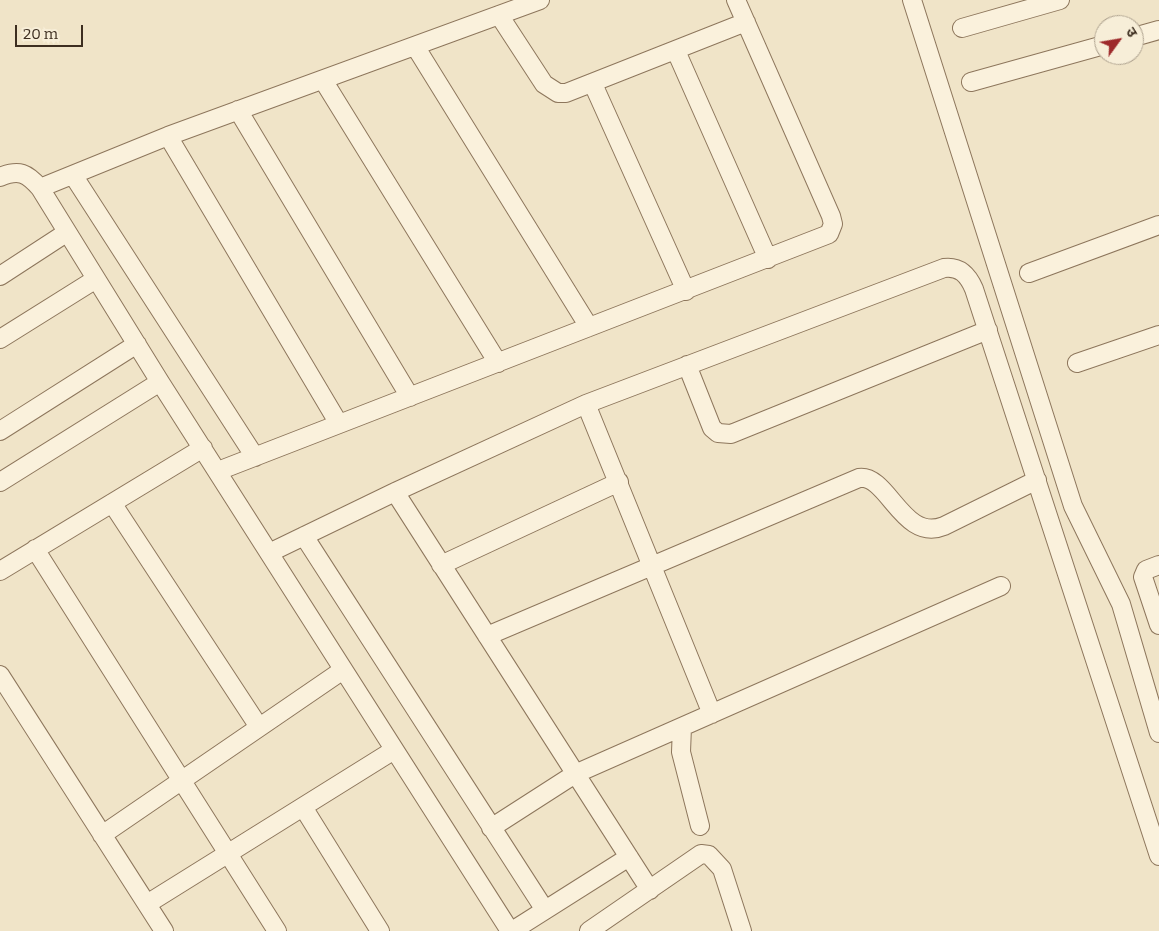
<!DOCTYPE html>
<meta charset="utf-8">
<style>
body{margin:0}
#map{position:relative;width:1159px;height:931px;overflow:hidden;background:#f0e4c8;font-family:Bitter,"Noto Sans Devanagari",serif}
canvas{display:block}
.north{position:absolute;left:1094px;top:15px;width:50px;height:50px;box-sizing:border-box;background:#f7eed8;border:1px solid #ada18e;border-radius:50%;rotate:58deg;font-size:14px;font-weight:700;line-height:20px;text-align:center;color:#3d2e20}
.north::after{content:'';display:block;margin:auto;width:18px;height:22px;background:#9e2a2b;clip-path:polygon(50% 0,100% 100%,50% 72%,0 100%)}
.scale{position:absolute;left:15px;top:25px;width:68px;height:22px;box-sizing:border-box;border:2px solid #3d2e20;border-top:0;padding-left:6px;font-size:15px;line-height:18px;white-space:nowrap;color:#3d2e20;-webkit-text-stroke:4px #f7eed8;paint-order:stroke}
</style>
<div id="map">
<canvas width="1159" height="931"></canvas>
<div class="north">उ</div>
<div class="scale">20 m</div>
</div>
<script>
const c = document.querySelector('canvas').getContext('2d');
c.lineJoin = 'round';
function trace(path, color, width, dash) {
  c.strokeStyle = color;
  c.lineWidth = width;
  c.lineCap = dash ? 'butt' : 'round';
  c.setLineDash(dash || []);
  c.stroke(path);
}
const minor = new Path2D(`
 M912,0L1073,506L1121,604L1159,733
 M499,15L544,84L558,93H566L746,22
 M962,28L1060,0
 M1134,37L1159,30
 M415,46L589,327
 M676,51L768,259
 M323,80L498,363
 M971,82L1104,45
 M593,84L686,291
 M238,110L410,397
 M168,136L339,424
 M73,175L255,457
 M0,177C19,169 27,173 40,188L160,382L510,931
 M40,188L168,136L540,0
 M1029,273L1159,225
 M0,276L66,233
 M0,339L96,279
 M1077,363L1159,335
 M687,365L712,428L718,433L731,434L988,330
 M586,404L712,714
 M0,431L137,344
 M218,471L829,234L833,224L831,216L736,0
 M0,482L160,382
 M395,492L650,890
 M112,503L259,727
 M304,536L545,910
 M35,549L277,931
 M269,553L395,492L586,404L944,268C960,266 968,275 974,289L1159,856
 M441,565L619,482
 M1159,565L1146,570L1143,577L1159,625
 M0,571L203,448
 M487,636L859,478C888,474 903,543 944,526L1037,480
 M0,675L164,931
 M682,727L681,752L700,826
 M303,807L380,931
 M491,828L575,774L1001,586
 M102,835L343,670
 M147,904L394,750
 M512,931L629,857
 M589,931L701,854L709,855L722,869L742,931`);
trace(minor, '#8d765c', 20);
trace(minor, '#faf1dc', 18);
</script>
